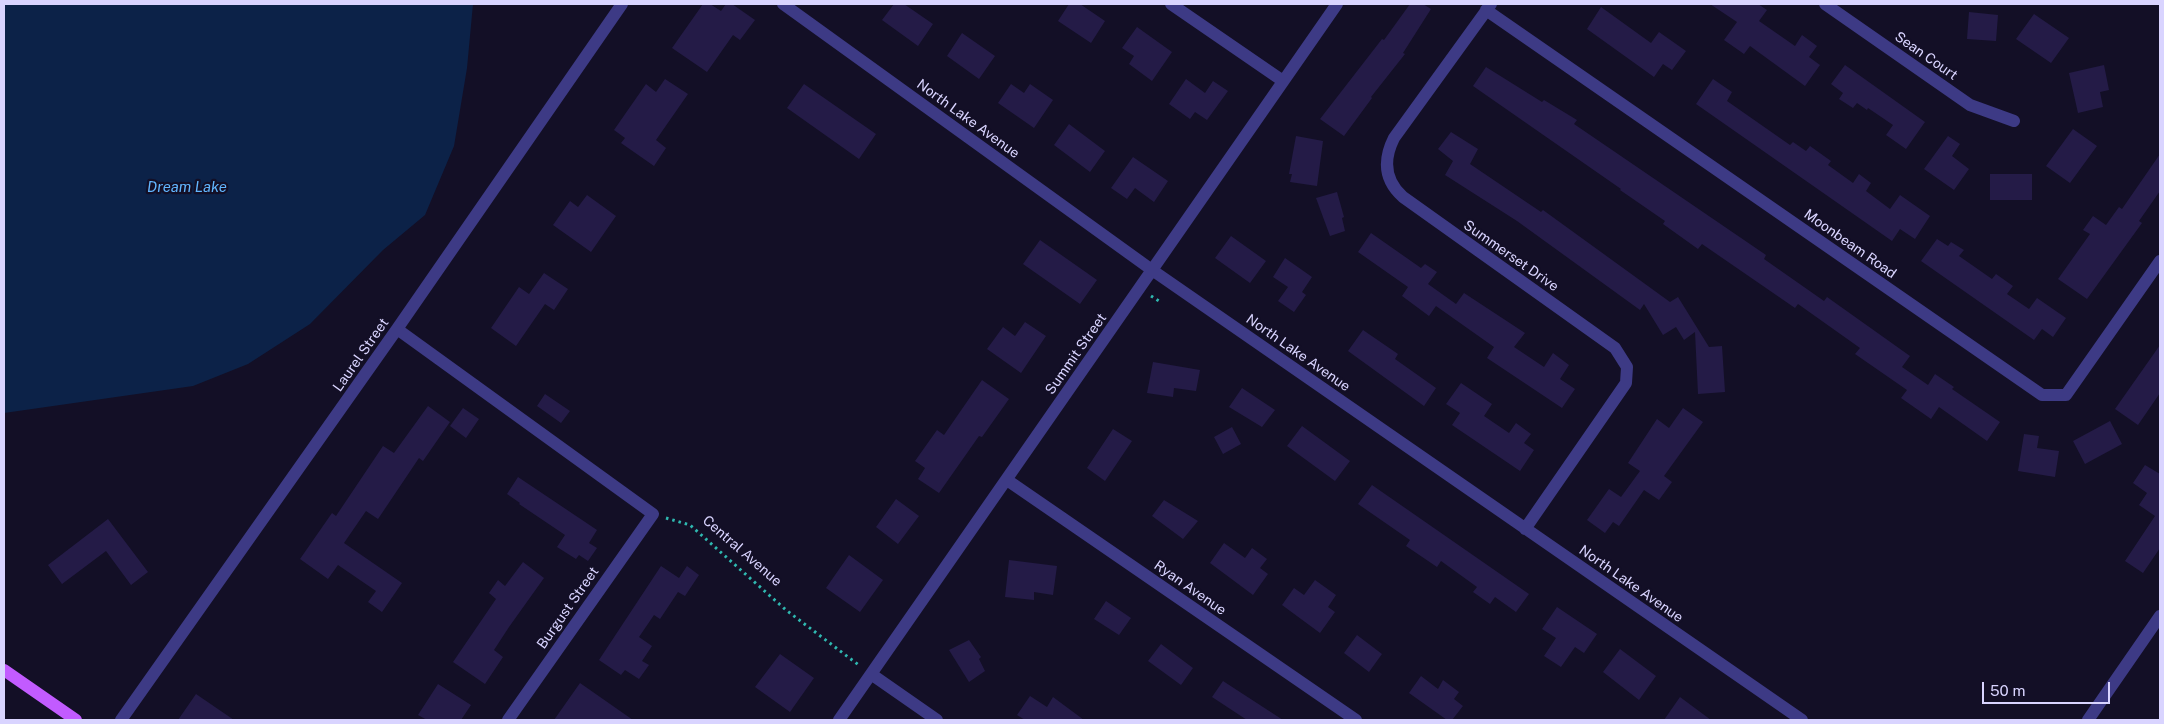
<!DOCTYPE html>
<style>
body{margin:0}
#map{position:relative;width:2164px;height:724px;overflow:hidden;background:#130f26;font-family:"Public Sans",sans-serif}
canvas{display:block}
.frame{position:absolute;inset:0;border:5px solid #d9d4ff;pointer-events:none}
.scale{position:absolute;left:1982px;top:682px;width:128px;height:22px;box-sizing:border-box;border:2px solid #d9d4ff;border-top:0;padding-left:6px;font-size:15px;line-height:18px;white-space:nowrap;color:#d9d4ff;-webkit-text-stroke:4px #130f26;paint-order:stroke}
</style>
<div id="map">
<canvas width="2164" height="724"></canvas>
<div class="frame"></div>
<div class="scale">50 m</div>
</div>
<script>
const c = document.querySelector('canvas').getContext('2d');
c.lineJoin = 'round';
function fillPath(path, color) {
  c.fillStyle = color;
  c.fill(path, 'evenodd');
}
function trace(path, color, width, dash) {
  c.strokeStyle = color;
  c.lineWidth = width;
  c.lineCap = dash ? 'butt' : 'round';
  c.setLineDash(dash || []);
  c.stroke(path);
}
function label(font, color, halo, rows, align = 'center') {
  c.font = font + ' "Public Sans",sans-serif';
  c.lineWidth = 4.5;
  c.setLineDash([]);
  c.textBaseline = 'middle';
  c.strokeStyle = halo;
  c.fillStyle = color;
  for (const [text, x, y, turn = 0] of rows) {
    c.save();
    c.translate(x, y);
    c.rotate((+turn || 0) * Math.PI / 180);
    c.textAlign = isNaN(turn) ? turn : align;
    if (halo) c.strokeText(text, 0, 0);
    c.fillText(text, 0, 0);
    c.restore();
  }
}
const water = new Path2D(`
 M4,4H473L467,68L454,146L425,215L383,250L310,324L248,364L193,386L4,413Z`);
const building = new Path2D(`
 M703,4H710L721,11L726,4H732L755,20L740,40L733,35L707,72L672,48Z
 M894,4H904L933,24L918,46L882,20Z
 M1069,4H1080L1105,21L1091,43L1058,21Z
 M1410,4H1423L1431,9L1403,53L1405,54L1371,97L1372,98L1344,136L1320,119L1382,39L1384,40Z
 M1710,4H1758L1767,10L1759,21L1795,46L1802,35L1817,46L1809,57L1820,65L1805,86L1750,46L1744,54L1724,40L1737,22Z
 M1601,7L1651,43L1659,32L1686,51L1672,70L1663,64L1654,77L1587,29Z
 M1969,12L1998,15L1996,41L1967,39Z
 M2034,14L2069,38L2051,63L2016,39Z
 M1137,27L1172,52L1152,81L1129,64L1134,56L1122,48Z
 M962,33L995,56L979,79L947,56Z
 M1845,65L1925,122L1906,149L1886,135L1893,125L1868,108L1867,110L1857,103L1853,108L1839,99L1843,93L1831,84Z
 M2104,65L2109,90L2100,92L2103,107L2078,113L2069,73Z
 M1486,67L1542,102L1544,100L1577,120L1574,124L1766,255L1764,259L1824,301L1827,297L1910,356L1902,367L1928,385L1935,374L1954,387L1952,389L2000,422L1987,441L1939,407L1931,419L1901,398L1907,390L1855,354L1860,348L1798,304L1795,308L1702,244L1698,249L1663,224L1665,221L1620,190L1621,189L1473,86Z
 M665,79L688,94L656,140L666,148L654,166L621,143L625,138L614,130L646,84L656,92Z
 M1186,79L1205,93L1213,81L1228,91L1207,120L1195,112L1190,119L1169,104Z
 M1713,79L1732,92L1727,101L1790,145L1793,142L1806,151L1810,146L1831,161L1828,165L1853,183L1859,174L1871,183L1866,191L1890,209L1900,195L1930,216L1915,239L1900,229L1892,241L1696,104Z
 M804,84L876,134L859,159L787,108Z
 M1011,84L1024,93L1030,84L1053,100L1034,128L998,103Z
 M1069,124L1105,151L1090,172L1054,145Z
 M2073,129L2097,146L2070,183L2046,166Z
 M1451,132L1478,149L1470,164L1541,212L1543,210L1670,302L1678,297L1709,347L1722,346L1725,392L1698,394L1695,332L1684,340L1676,327L1663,335L1644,304L1640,310L1517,221L1445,175L1453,161L1438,149Z
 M1296,136L1323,141L1317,186L1290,182L1292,174H1289Z
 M1948,136L1960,144L1952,156L1969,169L1954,190L1924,169Z
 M2160,154V191L2139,221L2142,223L2087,299L2058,279L2090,234L2083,230L2093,216L2106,225L2119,207L2122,209Z
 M1133,157L1168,181L1154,202L1135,188L1127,199L1111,188Z
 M1990,174H2032V200H1990Z
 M1337,192L1344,217L1342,218L1345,231L1330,236L1316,198Z
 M587,195L616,216L591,252L553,225L570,201L578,207Z
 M1371,233L1421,268L1425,264L1437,272L1428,284L1456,304L1464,293L1525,333L1514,347L1544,367L1553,353L1569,365L1560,379L1575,389L1562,408L1487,358L1494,347L1436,306L1429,316L1402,296L1408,287L1358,252Z
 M1231,236L1266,261L1250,283L1215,258Z
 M1937,239L1948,246L1951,242L1964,250L1959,256L1992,279L1996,274L2013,286L2007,294L2029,309L2037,298L2066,318L2053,337L2042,329L2034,340L1921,261Z
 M1040,240L1097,280L1080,304L1023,264Z
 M1285,258L1312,277L1302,292L1306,295L1294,312L1278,301L1288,287L1273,277Z
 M544,273L568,289L554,310L545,304L516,346L491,328L519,287L529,294Z
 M1025,322L1046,336L1021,373L987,349L1003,327L1015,336Z
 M1363,330L1398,354L1395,359L1436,388L1424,406L1348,351Z
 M2160,345V393L2138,425L2115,409Z
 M1153,362L1200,370L1196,391L1174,388L1173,397L1147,393Z
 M982,380L1009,399L982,437L979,436L939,493L918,479L925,468L915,461L937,430L944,435Z
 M1461,383L1492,404L1484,416L1509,433L1516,423L1531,434L1524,443L1534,450L1520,471L1452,425L1460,413L1446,404Z
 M1242,388L1275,410L1262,427L1229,407Z
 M545,394L570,411L561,423L537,406Z
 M428,406L450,422L423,461L419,458L378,519L366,511L344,543L402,583L382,612L368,602L376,591L338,565L328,579L300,559L332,513L336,516L383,446L394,453Z
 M463,408L479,419L466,438L450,426Z
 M1683,408L1703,422L1664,476L1672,482L1659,500L1644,490L1619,526L1613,522L1605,533L1587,520L1609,489L1621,497L1640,471L1628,463L1657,419L1669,428Z
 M2110,421L2122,444L2085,464L2073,441Z
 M1302,426L1350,461L1335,481L1287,446Z
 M1232,427L1241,444L1223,454L1214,437Z
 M1113,429L1132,441L1105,481L1087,468Z
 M2024,434L2039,436L2037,448L2059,451L2055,477L2018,471Z
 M2145,465L2160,474V548L2143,573L2125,561L2155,516L2139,505L2147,493L2133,483Z
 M518,477L597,530L589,543L597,548L588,561L579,555L576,559L557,547L565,535L519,504L520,503L507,494Z
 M1372,485L1529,594L1516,612L1495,597L1490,604L1473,592L1477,587L1441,561L1437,567L1406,546L1410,540L1358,504Z
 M896,499L919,516L898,544L876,527Z
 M1164,500L1198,521L1183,539L1152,516Z
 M108,519L148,572L131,585L106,551L62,584L48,565Z
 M1224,543L1245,558L1252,548L1267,559L1260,568L1268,574L1253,595L1210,563Z
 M849,555L883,580L860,612L826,588Z
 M1009,560L1057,566L1053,595L1034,592V600L1005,597Z
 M523,562L544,578L509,627L494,650L503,657L485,684L453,662L496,599L489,593L498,580L505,586Z
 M661,566L679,578L687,566L699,575L685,596L678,592L660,619L654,615L639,637L652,646L642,661L649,665L639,679L625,670L621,675L599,660Z
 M1315,580L1336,595L1328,607L1335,612L1320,633L1282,605L1294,588L1304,595Z
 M1106,601L1131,618L1119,635L1094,619Z
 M1557,607L1597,634L1584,653L1575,647L1561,667L1544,656L1556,638L1542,629Z
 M1357,635L1382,654L1369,672L1344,653Z
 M969,640L981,657L979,659L985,671L969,682L949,650Z
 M1161,644L1193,668L1181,685L1148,661Z
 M1620,649L1656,676L1639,700L1603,672Z
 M780,654L814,678L790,712L755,687Z
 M1421,676L1438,689L1443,680L1459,692L1454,699L1463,706L1452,720H1447L1409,693Z
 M1223,681L1283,720H1247L1212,697Z
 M580,683L633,720H554Z
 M438,684L471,705L461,720H427L418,715Z
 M196,694L234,720H178Z
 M1030,696L1047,707L1053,697L1084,720H1025L1017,715Z
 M1680,697L1711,720H1664Z`);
const path = new Path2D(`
 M1151,296L1159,301
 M666,518L690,525L786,610L860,666`);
const minor = new Path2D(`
 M783,4L1152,270L1802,720
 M1171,4L1283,81
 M1491,4L1394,138C1383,160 1384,180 1403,197L1615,348L1627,367L1626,383L1525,529
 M1825,4L1970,105L2014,121
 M1486,10L2042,395H2066L2160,261
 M397,329L653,514L508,720
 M1007,480L1356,720
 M871,674L937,720
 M121,720L397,329L622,4
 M839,720L1337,4
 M2088,720L2160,616`);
const major = new Path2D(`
 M4,670L76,720`);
const streetNames = [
 ["Sean Court",1926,56,35],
 ["North Lake Avenue",968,119,36],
 ["Moonbeam Road",1850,244,35],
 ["Summerset Drive",1511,256,35],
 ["North Lake Avenue",1298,353,35],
 ["Summit Street",1076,354,-55],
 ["Laurel Street",361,355,-55],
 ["Central Avenue",742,551,41],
 ["North Lake Avenue",1631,584,35],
 ["Ryan Avenue",1190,588,35],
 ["Burgust Street",568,608,-55]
];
const waterNames = [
 ["Dream Lake",187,187]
];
fillPath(water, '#0c2248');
fillPath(building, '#241b47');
trace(path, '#2fb8b0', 3, [2.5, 4]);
trace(minor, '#3d3a85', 12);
trace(major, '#c25bff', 12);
label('14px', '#d9d4ff', '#130f26', streetNames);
label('italic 15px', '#62b6ff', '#130f26', waterNames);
</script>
